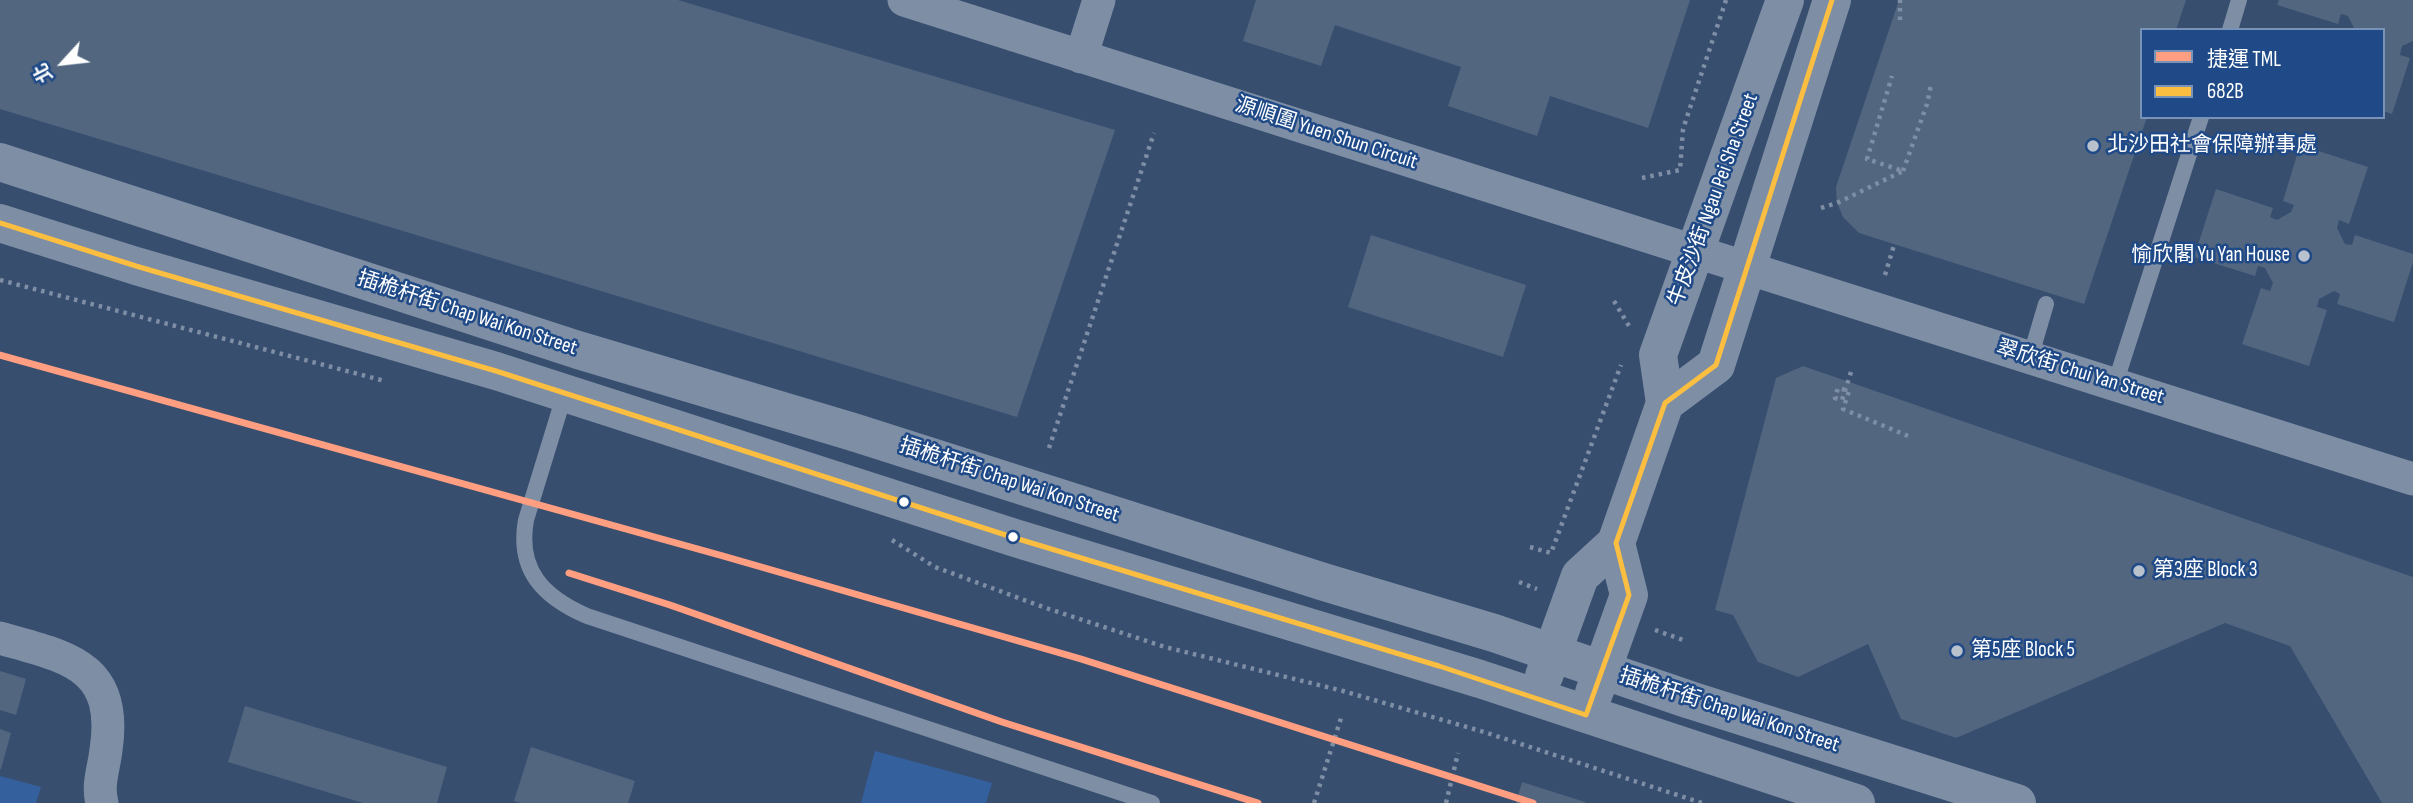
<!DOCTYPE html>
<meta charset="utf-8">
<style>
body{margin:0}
#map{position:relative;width:2413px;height:803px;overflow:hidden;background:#374e6f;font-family:"Sofia Sans Condensed","Noto Sans TC",sans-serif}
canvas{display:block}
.legend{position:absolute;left:2140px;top:28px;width:245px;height:91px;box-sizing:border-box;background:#1f4a87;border:2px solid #7992b7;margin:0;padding:9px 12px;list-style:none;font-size:21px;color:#fff}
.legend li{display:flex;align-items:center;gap:14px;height:35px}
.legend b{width:35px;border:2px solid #7992b7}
.north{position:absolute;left:28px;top:28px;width:70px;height:70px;-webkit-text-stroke:5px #1f4a87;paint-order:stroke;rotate:243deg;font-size:19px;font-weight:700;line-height:28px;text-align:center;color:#fff}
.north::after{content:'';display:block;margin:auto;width:24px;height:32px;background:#fff;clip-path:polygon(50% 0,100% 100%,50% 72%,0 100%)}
</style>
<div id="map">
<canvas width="2413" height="803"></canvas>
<ul class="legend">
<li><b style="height:9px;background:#ff9e80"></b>捷運 TML</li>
<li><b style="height:9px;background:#fbbe40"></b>682B</li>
</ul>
<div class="north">北</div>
</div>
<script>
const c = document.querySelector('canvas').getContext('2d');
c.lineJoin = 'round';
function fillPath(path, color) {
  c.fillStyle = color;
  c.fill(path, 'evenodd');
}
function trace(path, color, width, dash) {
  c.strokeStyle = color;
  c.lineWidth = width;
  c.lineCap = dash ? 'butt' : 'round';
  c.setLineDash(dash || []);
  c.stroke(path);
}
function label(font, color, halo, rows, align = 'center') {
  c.font = font + ' "Sofia Sans Condensed","Noto Sans TC",sans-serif';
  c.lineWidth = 5;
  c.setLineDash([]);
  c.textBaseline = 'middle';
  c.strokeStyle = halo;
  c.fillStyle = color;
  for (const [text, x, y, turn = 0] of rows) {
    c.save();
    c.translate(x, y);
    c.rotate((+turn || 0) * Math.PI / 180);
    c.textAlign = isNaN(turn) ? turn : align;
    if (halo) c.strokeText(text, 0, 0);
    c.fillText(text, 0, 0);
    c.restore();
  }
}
const green = new Path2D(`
 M875,751L992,783L986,803H861Z
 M0,776L41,787L36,803H0Z`);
const building = new Path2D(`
 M0,0H678L1115,130L1017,417L0,109Z
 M1256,0H1690L1648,128L1550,96L1537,136L1448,106L1461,67L1335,25L1321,66L1243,41Z
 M1899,0H2186L2176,30H2142V117H2147L2084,304L1859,233L1843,217L1837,203L1836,187Z
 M2279,0H2413V41L2402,46L2400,55L2410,58L2392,114L2383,111V30H2355L2348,16L2341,14L2338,24L2277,5Z
 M2300,145L2368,167L2349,224L2339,220L2337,228L2345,244L2352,245L2355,235L2413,254V262L2394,322L2337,304L2340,294L2334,291L2319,299L2317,307L2327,310L2309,366L2242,344L2261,288L2270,291L2273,283L2265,268L2258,266L2255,276L2194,257L2216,189L2273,208L2270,217L2277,220L2291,212L2294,205L2283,201Z
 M1371,235L1526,285L1503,357L1348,307Z
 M1803,366L2413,577V803H2382L2290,646L2225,623L1956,738L1901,719L1868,644L1798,677L1758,662L1733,615L1715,610L1776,378Z
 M0,671L26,679L16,715L0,710Z
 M245,706L447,767L437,803H363L228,762Z
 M0,729L11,733L1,769H0Z
 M531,747L635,781L628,803H521L514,801Z
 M1522,782L1585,802V803H1516Z`);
const path = new Path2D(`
 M1900,20V0
 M1903,171L1927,104L1931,85
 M1642,178L1680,170L1683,129L1726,0
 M1821,208L1837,203L1903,171L1867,159L1892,76
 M1885,275L1894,245
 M0,280L385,381
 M1614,301L1629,326
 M1851,372L1842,400L1835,398L1838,388L1849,391L1843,409L1908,436
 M1049,448L1154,133
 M892,540L935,567L1043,607L1165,647L1343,691L1484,732L1702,803
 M1530,547L1551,553L1621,365
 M1519,582L1537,589
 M1655,630L1686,641
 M1314,803L1342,715
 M1446,803L1458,753`);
const service = new Path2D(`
 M2230,30L2239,0
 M2030,358L2046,304
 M2115,384L2201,117
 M565,393L526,520C517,570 543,597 587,616L1152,803`);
const minor = new Path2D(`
 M904,0C1407,162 1910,319 2413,479
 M1081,57L1099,0
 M0,638C66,657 119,664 106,750C104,768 97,785 102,803`);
const tertiary = new Path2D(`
 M0,162L578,350L853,432L1324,582L1494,633L1690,700L2017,803
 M0,223L136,266L496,371L1015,538L1480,679L1856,803
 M1665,403L1716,365L1832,0
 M1544,676L1580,576L1616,543L1665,403L1658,355L1785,0
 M1594,693L1629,595L1616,543`);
const bus1 = new Path2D(`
 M0,223L136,266L496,371L1015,538L1439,666L1586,715L1629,595L1616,543L1665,403L1716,365L1832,0`);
const metro1 = new Path2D(`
 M0,355L723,556L1081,659L1533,803
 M569,573L670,605L1002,722L1258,803`);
const markers = [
 [2093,146,7,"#b9c1cd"],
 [2304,256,7,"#b9c1cd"],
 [904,502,6,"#fff"],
 [1013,537,6,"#fff"],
 [2139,571,7,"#b9c1cd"],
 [1957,651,7,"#b9c1cd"]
];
const streetNames = [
 ["源順圍 Yuen Shun Circuit",1326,134,18],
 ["牛皮沙街 Ngau Pei Sha Street",1714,200,-70],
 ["插桅杆街 Chap Wai Kon Street",467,314,18],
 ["翠欣街 Chui Yan Street",2080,373,17],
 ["插桅杆街 Chap Wai Kon Street",1009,481,18],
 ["插桅杆街 Chap Wai Kon Street",1729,711,18]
];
const poiNames = [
 ["北沙田社會保障辦事處",2107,146],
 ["愉欣閣 Yu Yan House",2290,256,"right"],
 ["第3座 Block 3",2153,571],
 ["第5座 Block 5",1971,651]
];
fillPath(green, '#34619d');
fillPath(building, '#526680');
trace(path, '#7e8ea5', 4.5, [3.5, 5]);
trace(service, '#7e8ea5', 16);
trace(minor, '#7e8ea5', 33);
trace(tertiary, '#7e8ea5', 38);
trace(bus1, '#fbbe40', 5);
trace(metro1, '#ff9e80', 7);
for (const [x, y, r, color] of markers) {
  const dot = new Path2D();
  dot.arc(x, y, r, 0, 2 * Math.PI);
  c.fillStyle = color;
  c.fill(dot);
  trace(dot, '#1f4a87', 2.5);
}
label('21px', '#fff', '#1f4a87', streetNames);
label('21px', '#fff', '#1f4a87', poiNames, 'left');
</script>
